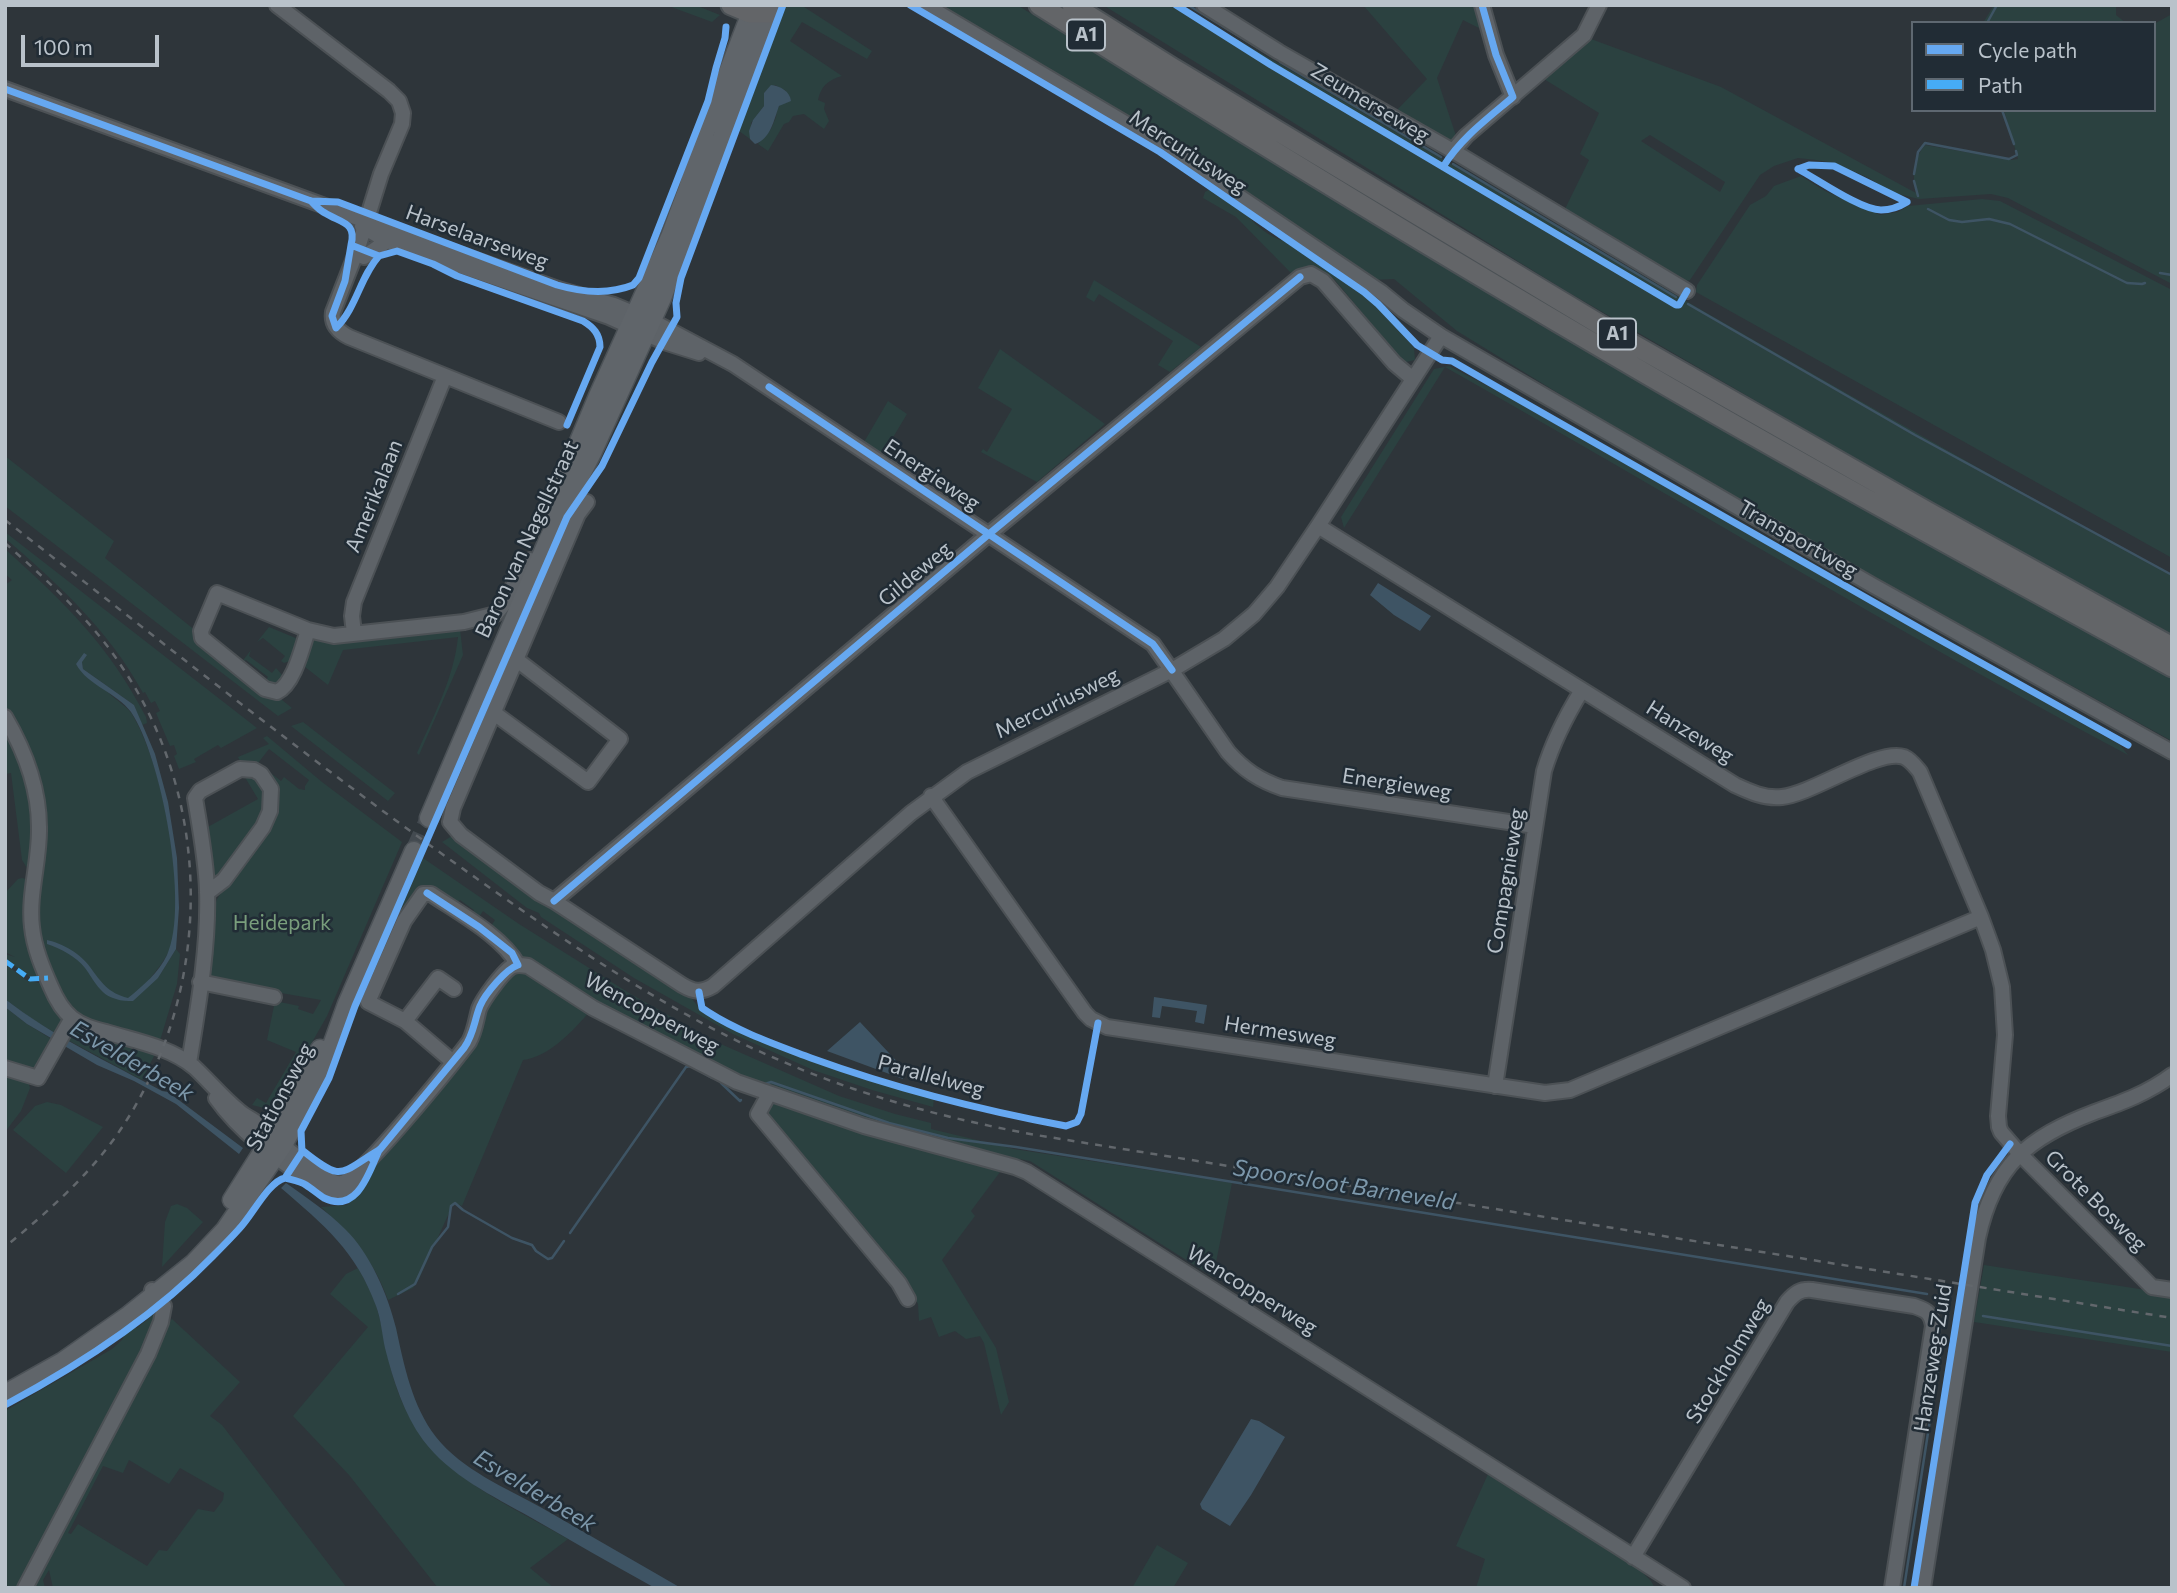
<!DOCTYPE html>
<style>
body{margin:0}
#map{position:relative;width:2177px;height:1593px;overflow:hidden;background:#2e353a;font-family:Commissioner,sans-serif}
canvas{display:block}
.frame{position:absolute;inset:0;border:7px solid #b9c2ca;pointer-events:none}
.legend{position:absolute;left:1911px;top:21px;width:245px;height:91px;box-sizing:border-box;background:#212c35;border:2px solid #5e6871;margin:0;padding:9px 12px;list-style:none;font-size:21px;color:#b9c2ca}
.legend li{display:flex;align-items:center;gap:14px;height:35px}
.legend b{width:35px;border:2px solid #5e6871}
.scale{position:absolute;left:21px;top:35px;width:138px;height:32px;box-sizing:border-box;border:4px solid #b9c2ca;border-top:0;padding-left:9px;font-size:21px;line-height:24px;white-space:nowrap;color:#b9c2ca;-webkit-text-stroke:5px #212c35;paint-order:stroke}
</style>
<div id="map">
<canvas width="2177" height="1593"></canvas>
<div class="frame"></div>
<ul class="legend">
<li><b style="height:9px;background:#66a8f1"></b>Cycle path</li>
<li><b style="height:9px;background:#46acf6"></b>Path</li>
</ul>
<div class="scale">100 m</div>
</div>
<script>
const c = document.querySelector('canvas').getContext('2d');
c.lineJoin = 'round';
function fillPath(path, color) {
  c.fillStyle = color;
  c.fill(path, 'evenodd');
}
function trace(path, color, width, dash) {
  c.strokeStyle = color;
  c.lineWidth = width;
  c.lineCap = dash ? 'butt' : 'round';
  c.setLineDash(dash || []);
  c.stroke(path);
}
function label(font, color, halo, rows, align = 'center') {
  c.font = font + ' Commissioner,sans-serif';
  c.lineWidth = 5;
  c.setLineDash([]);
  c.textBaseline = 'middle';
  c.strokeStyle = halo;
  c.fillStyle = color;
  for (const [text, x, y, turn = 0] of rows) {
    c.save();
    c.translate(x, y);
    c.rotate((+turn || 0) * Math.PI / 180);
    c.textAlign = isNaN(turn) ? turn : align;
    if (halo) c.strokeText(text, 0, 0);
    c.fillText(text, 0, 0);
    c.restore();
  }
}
const green = new Path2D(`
 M666,5H695L720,15L712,22Z
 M786,5H801L872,51L867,59L802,22L790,41L842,76C828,80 821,86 818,100L825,103L824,109L829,121L824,129L804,114L793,116L789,122L784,124L768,151L758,144L771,129L776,117L777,109L781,104L786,91L775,85L764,93V106L751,123L750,139L739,131Z
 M937,5H1017L1540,325L1915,536L2172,677V741L1858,568L1584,409L1457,331L1394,279L1371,280Z
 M1103,5H1178C1508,196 1836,393 2172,574V634L1936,505L1566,291Z
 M1363,5H1478L1481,29L1463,20L1437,78L1456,136L1449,142L1396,111L1427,79Z
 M1994,5H2116V15L2126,23H1983Z
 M2172,14V284L2008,198L1991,194L1919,199L1890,192L1869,178L1834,163L1816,160L1798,158L1774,166L1760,175L1690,280L1682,282L1609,234L1565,209L1589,160L1580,154L1599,113L1544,79L1591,39L1721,87L1916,193C1912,176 1913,159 1925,145L2012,160L2018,159L2004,110H2154V24ZM1650,135L1725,182L1720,192L1641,141Z
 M1801,176L1825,191L1880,215L1898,212L1908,206L1982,199L2000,201L2172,290V558L1696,292L1697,285L1750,205L1766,196L1774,186Z
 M1210,189C1222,197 1238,205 1247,215C1257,226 1269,237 1284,241L1383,308L1414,348L1415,360L1406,362L1400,358L1334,279C1325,278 1318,268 1308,266L1291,273L1236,217L1203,198L1205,192Z
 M1094,280L1201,347L1170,372L1158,365L1173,341L1099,294L1094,302L1086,297Z
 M1000,349L1105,424L1037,482L981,452L983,449L987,452L1012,409L978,388Z
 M1449,366L1505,395L2120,745L2128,755C1897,632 1673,496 1445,367L1344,528L1341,517L1434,369Z
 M888,401L907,414L883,454L864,442Z
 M5,456L114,541L105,558L292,708L278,716L5,506Z
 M5,532L257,728L221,748L218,745L194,759L196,762L179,769L174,756L177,754L174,745L170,746L156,713L160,711L155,701L151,703L145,692L143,693C109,630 58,584 5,538Z
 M5,549C65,603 108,644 146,717L147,723L142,725L134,705L83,669L82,662L76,664C88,674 100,685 112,696C119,702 127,707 132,714C162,764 185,881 173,938C170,955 159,967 149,980L158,978L176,949L180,954L177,984L159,1044L79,1018L56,989L38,937L37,917L42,827L5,711V585L12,580L5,574Z
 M269,627L298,639L290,661L284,663L281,661L285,656L263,638L257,642Z
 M460,629L463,655L419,755L417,753C433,717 454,678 458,637L343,650L328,685L300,663L312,642L315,640Z
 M251,650L249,656L272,673L276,668L284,677L278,686L264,683L268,677L246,660L241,663Z
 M303,722L395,793L388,801L291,726Z
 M5,729L17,747L34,811L31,868H27L22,860L11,773L5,774Z
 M267,736L322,782L402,842L327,1016L278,1102L273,1107V1104L264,1108L252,1105L257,1098L266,1103L296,1052L267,1040L275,1001L299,1006L298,1009L313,1014L321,1000L213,981L208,969L212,913L217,899L230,880L277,787L241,763L238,757L269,744L263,738ZM269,749L309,780L305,786V790L299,789L284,777L281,781L258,763Z
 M243,774H248L261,780L268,803L257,831L216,878H214L211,874L206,828L258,799Z
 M452,836L689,995L700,1009L711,1017C783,1052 857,1077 934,1099L933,1107L872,1090L813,1070L733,1034L634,978L541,917L539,913L527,908L442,842Z
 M423,858L519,924L629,993L714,1041L839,1096L895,1114L931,1123V1129L1014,1149L1232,1183L1213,1277L1030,1161L980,1152L888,1129L766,1089L616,1014L523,960L514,948L489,929L495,920L483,911L477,920L470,915L474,910L460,900L455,905L426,886L421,887L400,918L363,1003L358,1009Z
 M22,878L26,879L29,883L40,976L39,978L30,977L5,959V954L15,957L5,952V893L18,879Z
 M5,964L26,980L44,984L64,1021L57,1034L30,1018L5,999Z
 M517,969L529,971L590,1011C574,1030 549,1057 523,1060L462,1206L454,1202L419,1279L413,1288L388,1300C375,1262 350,1233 321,1207L347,1205L360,1193L370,1178L377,1162L411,1118L487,1002Z
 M5,1007L27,1024L53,1040L35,1070H29L5,1061Z
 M77,1027L156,1052L142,1080L66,1039L69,1031Z
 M5,1071L27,1078L30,1088L21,1111L5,1132Z
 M770,1100C846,1131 924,1149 1003,1168L971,1211L975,1216L942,1260L996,1348L1009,1402L1001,1415L984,1343L980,1336L966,1339L955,1331L939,1337L931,1317L919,1321L918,1304L914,1296L763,1112Z
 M47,1102L61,1105L103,1127L66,1173L13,1130L35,1106Z
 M177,1204L187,1208L203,1222L162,1267L165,1222L171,1206Z
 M1984,1265L2172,1294V1352L1974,1322Z
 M358,1268C365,1281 374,1296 378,1312C384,1334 387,1357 394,1380C421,1469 493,1496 568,1539L530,1568L554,1588H438L349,1475L293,1416L368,1327L330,1294L346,1274Z
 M160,1309L166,1325L172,1319L240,1382L210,1416L222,1425L347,1588H53L49,1570L43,1580L45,1588H5L7,1576L5,1575V1411L112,1349L122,1340L128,1328H137ZM129,1460L169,1484L180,1468L224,1493L223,1500L214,1512L198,1509L167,1551L159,1550L147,1566L78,1524L71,1534L68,1533L103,1466L123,1473Z
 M1488,1474L1638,1568L1651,1581L1655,1588H1476L1485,1559L1456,1546Z
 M1157,1545L1188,1563L1173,1588H1132Z`);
const water = new Path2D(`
 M771,85C780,86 790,91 791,101L779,106C774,119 771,139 755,144L750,139L749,131L753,120L764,106V93Z
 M1378,583L1431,616L1420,631L1394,615L1370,595Z
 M84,653L87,655L82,662L83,669L134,705L155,754L168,802L177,858L179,908L176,949L158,978L133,1001C128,1001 121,1001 116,999C100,995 94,980 85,968C77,957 60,948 47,944V940C62,943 81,954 90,967C101,982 108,993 128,998C143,986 159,972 167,955C190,906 161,756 131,712C116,692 88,686 76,664Z
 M1154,997L1207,1005L1204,1024L1195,1022L1197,1011L1162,1006L1160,1018L1152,1017Z
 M5,999C53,1036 108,1062 162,1091L168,1092L243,1148L239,1154L176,1104L134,1081L97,1065L27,1024L5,1007Z
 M860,1022L903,1068V1079L827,1051Z
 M286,1183C307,1198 327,1211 345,1229C370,1253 388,1295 396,1328C404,1365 412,1406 436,1437C462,1470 506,1488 542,1508C588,1534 634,1561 681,1588H655C613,1565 572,1541 530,1517C493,1496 450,1476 423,1440C404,1414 393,1380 385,1348C382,1334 381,1319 376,1306C356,1251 324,1225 281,1188Z
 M1251,1419L1259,1421L1285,1437L1251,1495L1230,1526L1202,1509L1200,1504Z`);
const stream = new Path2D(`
 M1188,5L1268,54
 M1987,23L1997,5
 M1280,62L1441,157
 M2002,110L2014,144
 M1453,164L1676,297
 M1914,174L1918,152L1925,143L2009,159L2017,155L2016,151
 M1914,181L1918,196
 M1928,209L1949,220L1962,222L1989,219L2010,224L2127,283L2142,284L2145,283
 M2160,273L2172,275
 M1688,304L1915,435L2172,575
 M721,1083L740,1101L741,1100
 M765,1084L771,1082L889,1123L948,1138L1016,1147L1927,1294
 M570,1233L686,1067L691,1066L712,1078
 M398,1294L415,1284L432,1247L448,1227L451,1206L455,1203L463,1210L512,1238L532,1245L536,1251L548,1259L552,1258L564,1241
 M1983,1316L2172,1346
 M1904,1588L1941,1349`);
const majorTunnel = new Path2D(`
 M414,851L429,818`);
const minor = new Path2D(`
 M277,5L389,91L399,101L403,113L402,124L381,174L358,248L333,312C331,325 339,332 349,337L559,422
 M925,5L1164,146L1381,292L1403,310L1441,336L1872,585L2172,752
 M1204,5L1279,52L1453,151L1687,291
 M1482,5L1496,55L1513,97
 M5,89L374,224L561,290L614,305L652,321L733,364L1153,644L1228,752C1244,770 1259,780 1282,788L1535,826
 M1453,151L1466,136L1584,35L1599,5
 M362,226L387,241L609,317L664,342L699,353
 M364,257L387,241
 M587,502L578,514L453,808L450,822L461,835L539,893L554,901L682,985C694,992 701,993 713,986L911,813L967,772L1172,670L1224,639L1254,614L1277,587L1318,526L1441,336
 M1318,526L1735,785C1750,792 1765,799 1782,797C1813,794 1878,748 1904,757C1911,760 1915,766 1920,772L1981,917L1993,950L2002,987L2005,1035L1998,1116L1999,1127L2001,1132L2020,1154L2152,1287L2172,1290
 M217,593L308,630C302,648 294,684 277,692L265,689L202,638L201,631Z
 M308,630L334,636L464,622L496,614L504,604L516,580L530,560
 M354,633L352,616L354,602L445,376
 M494,713L588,782L620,739L517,660
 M5,717C25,751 39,787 39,827C40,860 28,894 32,927C34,948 43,969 51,987C56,999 62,1010 72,1018C82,1026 94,1029 106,1032C135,1041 170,1047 194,1067C209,1081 223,1098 239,1111C246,1117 254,1120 261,1126C276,1138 325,1186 342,1183C361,1178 453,1063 469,1042C475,1031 476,1020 479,1009C483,999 502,973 511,967C516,964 522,965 528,966L593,1008L737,1082L864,1126L1015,1167L1027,1172L1683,1588
 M931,796L1085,1013L1091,1019L1107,1027L1545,1093L1570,1090L1981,917
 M554,901L989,534L1300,277L1311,274L1323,281L1394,363L1413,379
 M200,982L274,997
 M454,989L438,978L405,1021L368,1002L404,921L423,894H431C459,913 502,936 518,965
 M405,1021L453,1062
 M189,1063C198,1008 209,945 207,890C206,859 200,829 195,798L200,791L240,769L254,770L261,774L271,789L270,811L263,827L224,880L207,893
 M5,1068L38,1078L72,1018
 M1495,1086L1544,771C1553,741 1566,716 1582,690
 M769,1094L758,1114L899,1283L908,1299
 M216,1098C240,1132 276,1158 310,1181C318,1185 325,1192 334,1193C347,1195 354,1187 360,1177
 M1633,1557L1787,1302C1795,1293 1800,1289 1812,1290L1914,1306C1926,1310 1931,1312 1933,1326L1892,1588
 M25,1588L148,1354L161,1322L164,1306L152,1290
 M1923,1588L1978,1238C1994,1165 2027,1138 2095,1112C2123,1102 2148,1093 2172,1075`);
const major = new Path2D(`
 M551,508L598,396L670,237L688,188L705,132L754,5
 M429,818L549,538L592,453L662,298L772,5
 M232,1200L297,1097L320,1049
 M5,1394L62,1362L129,1315L194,1263L225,1230L283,1145L321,1076L347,1004L414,851`);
const highway = new Path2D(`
 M731,5L750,13H769
 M1039,5C1230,125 1423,244 1619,358C1801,465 1987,565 2172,667
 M1072,5L1171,67L1629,342L1928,512L2172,647`);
const rail = new Path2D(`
 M5,520C161,641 315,765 476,878C572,946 671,1014 779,1060C861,1096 948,1119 1036,1135L2172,1318
 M5,543C49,582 92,620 124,670C217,811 212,1002 114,1139C83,1181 45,1214 5,1247`);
const quiet = new Path2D(`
 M5,961L30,979L48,978`);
const cycleway = new Path2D(`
 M910,5L1160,152L1364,292L1378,304L1417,345L1442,360L1452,361L1504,391L1926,632L2128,745
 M1176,5L1271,65L1676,305H1679L1687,291
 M5,89L311,201L338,202L557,285C581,292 608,295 633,285L639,278L708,101L716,68L725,38L726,27
 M1443,167C1461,138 1487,119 1513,97L1496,55L1482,5
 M1798,169C1817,179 1861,210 1881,210C1891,210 1899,207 1907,202
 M1798,169L1809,165L1834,166L1907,202
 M311,201C316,206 319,210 325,213C341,223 357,222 351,245L379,256L397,251L433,264L457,276L583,321C593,327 600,334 600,347L567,425
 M351,245L345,281L332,316L336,328C357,307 360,277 379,256
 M769,387L1153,644L1172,670
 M554,901L989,534L1300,277
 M699,992L702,1008L708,1012C739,1032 777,1045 811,1058C894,1088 980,1110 1066,1126L1077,1122L1081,1114L1098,1023
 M302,1150C343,1183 339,1174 379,1150
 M372,1159L464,1048C474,1034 474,1021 480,1006C485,994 506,969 518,965L512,953L479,927L427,893
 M285,1178C292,1180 300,1181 306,1185C312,1189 318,1194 324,1198C357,1214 369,1173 379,1150
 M5,1405C80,1365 154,1317 213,1256C222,1247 231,1238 239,1229C252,1216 268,1182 285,1178L302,1152L301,1131L329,1078L355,1006L567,517L602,466L652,362L677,317L676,303L681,278L783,5
 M1914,1588L1975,1203L1987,1175L2010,1144`);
const shields = [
 [1086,35,38],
 [1617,334,38]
];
const shieldNames = [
 ["A1",1086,35],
 ["A1",1617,334]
];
const streetNames = [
 ["Zeumerseweg",1370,103,31],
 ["Mercuriusweg",1188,152,33],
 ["Harselaarseweg",477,237,20],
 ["Energieweg",932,475,34],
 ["Amerikalaan",374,496,-68],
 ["Baron van Nagellstraat",527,539,-65],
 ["Transportweg",1798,539,30],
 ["Gildeweg",915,574,-40],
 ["Mercuriusweg",1057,703,-26],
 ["Hanzeweg",1690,732,32],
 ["Energieweg",1397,784,9],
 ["Compagnieweg",1506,881,-81],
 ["Wencopperweg",652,1013,28],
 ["Hermesweg",1280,1032,9],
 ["Parallelweg",931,1076,15],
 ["Stationsweg",280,1097,-62],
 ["Grote Bosweg",2096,1201,45],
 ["Wencopperweg",1252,1290,32],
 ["Hanzeweg-Zuid",1933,1358,-81],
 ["Stockholmweg",1728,1361,-59]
];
const parkNames = [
 ["Heidepark",282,923]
];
const waterNames = [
 ["Esvelderbeek",132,1061,30],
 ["Spoorsloot Barneveld",1344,1185,9],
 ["Esvelderbeek",535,1491,31]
];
fillPath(green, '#2b4140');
fillPath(water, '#3e5464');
trace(stream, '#3e5464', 2.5);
trace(majorTunnel, '#434a50', 18, [18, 9]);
trace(minor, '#4c5155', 18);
trace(major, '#4c5257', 21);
trace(highway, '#4b5155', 23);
trace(minor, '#5e6368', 14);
trace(major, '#60656a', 18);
trace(highway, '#636568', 19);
trace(rail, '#62676c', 2.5, [7, 7]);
trace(quiet, '#46acf6', 5, [10, 5]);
trace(cycleway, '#66a8f1', 7);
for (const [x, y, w] of shields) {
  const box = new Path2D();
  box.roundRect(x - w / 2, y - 15.5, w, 31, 5);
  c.fillStyle = '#212c35';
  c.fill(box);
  trace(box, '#b9c2ca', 2);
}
label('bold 19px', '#b9c2ca', null, shieldNames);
label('21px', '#b9c2ca', '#212c35', streetNames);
label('21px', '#799e7c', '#212c35', parkNames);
label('italic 23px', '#7c97aa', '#212c35', waterNames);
</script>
